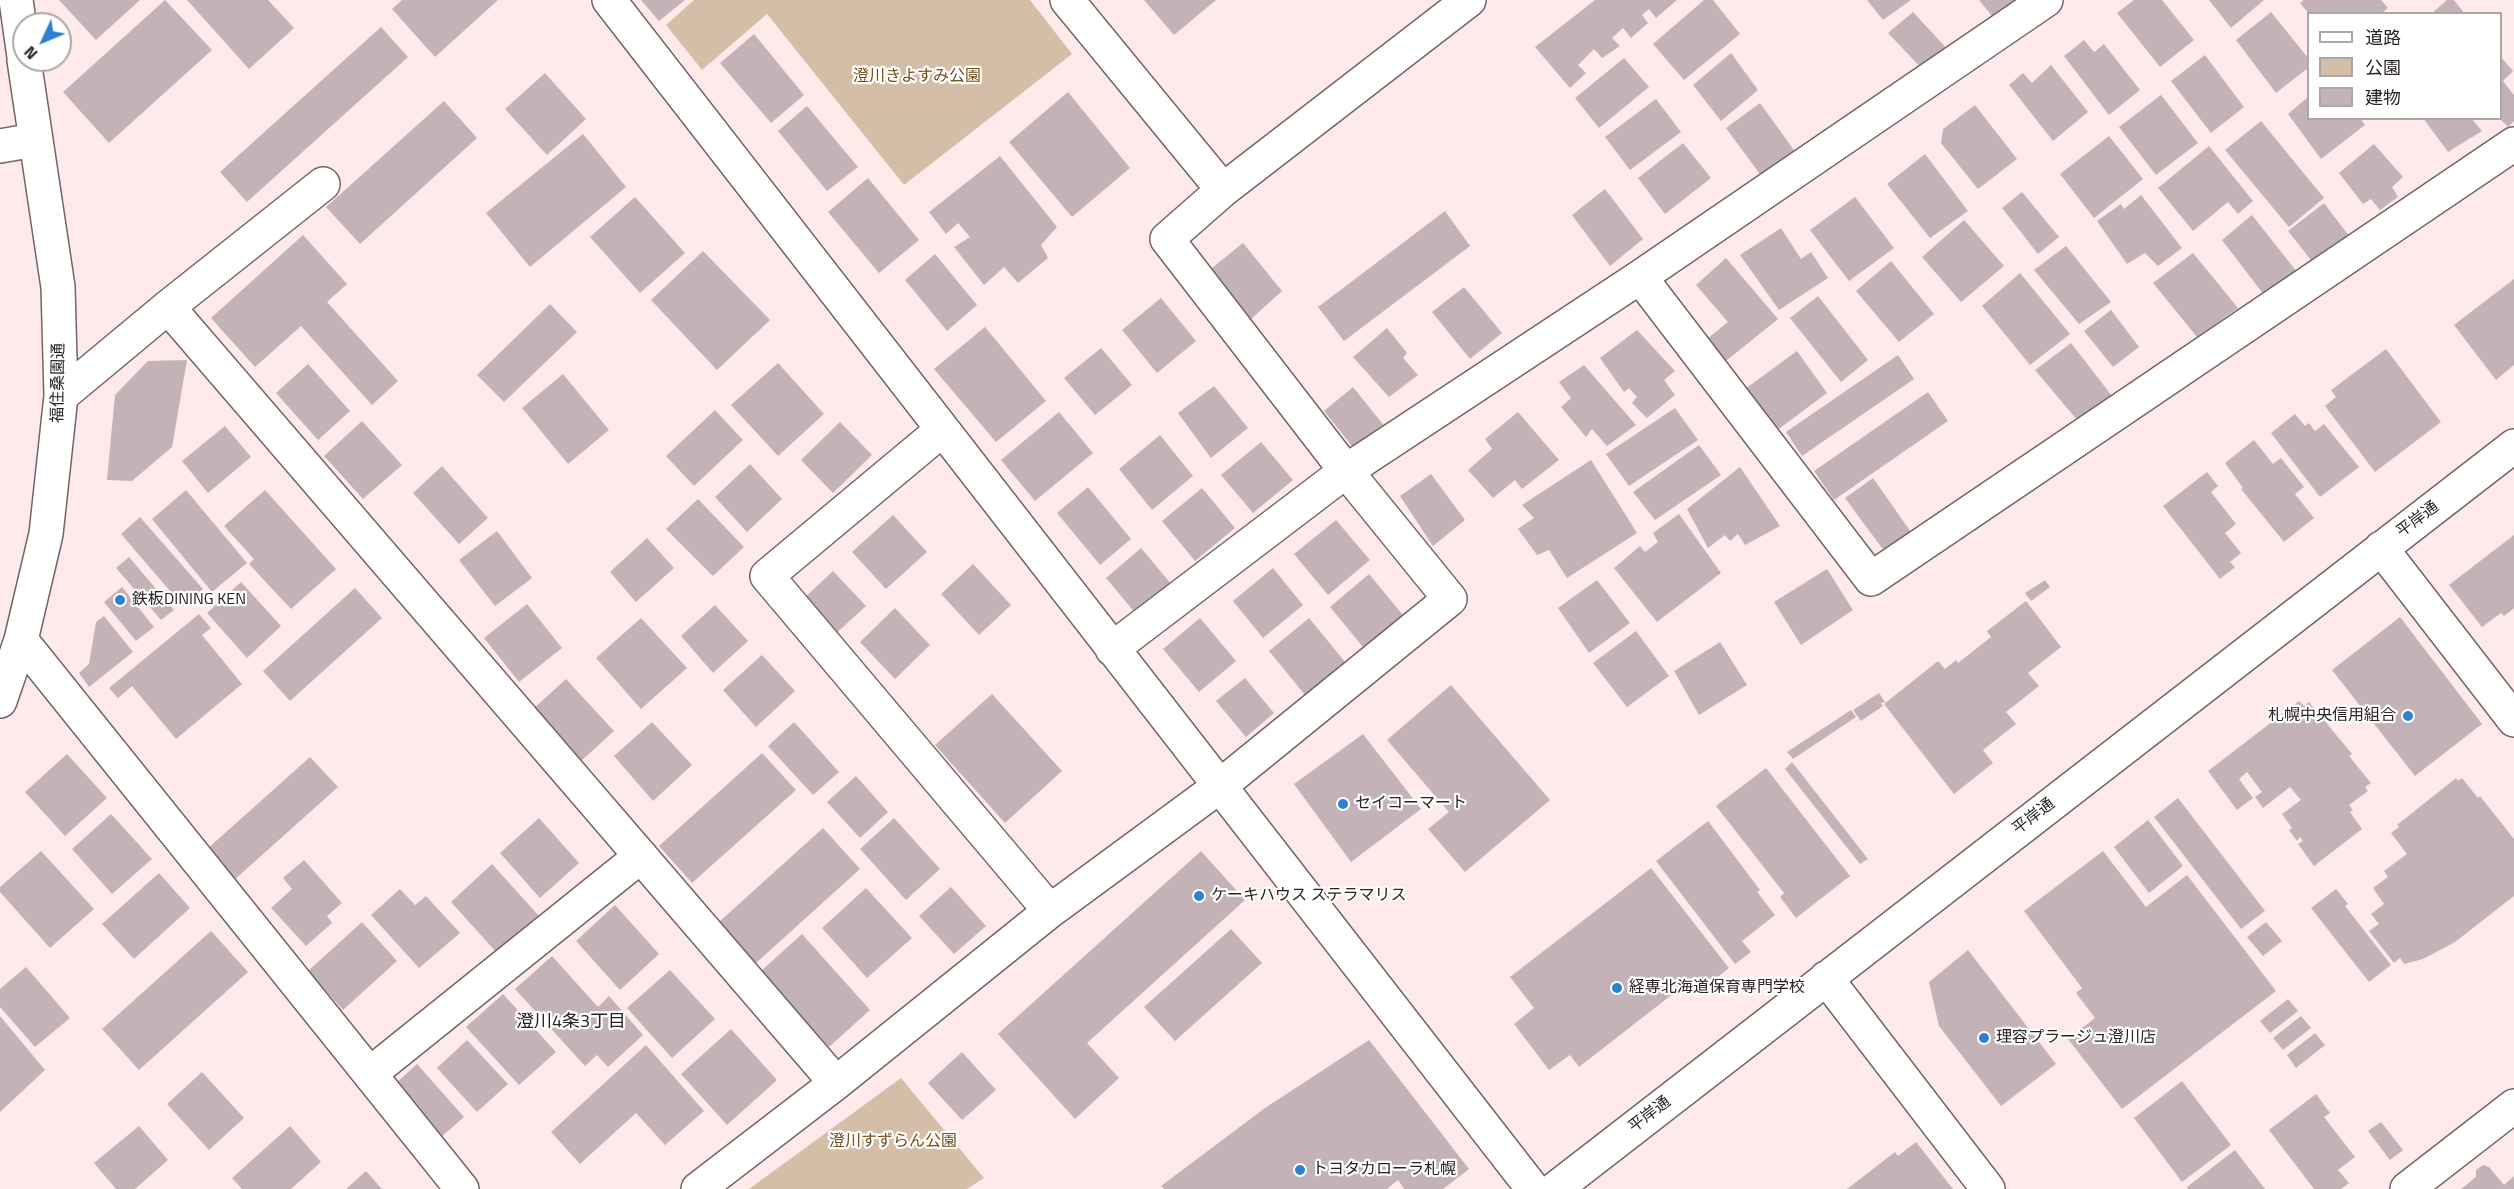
<!DOCTYPE html>
<meta charset="utf-8">
<style>
body{margin:0}
#map{position:relative;width:2514px;height:1189px;overflow:hidden;background:#feeaea;font-family:"Titillium Web","Noto Sans JP",sans-serif}
canvas{display:block}
.legend{position:absolute;left:2307px;top:12px;width:195px;height:108px;box-sizing:border-box;background:#fff;border:2px solid #a9a7a7;margin:0;padding:8px 10px;list-style:none;font-size:18px;color:#292222}
.legend li{display:flex;align-items:center;gap:12px;height:30px}
.legend b{width:30px;border:2px solid #a9a7a7}
.north{position:absolute;left:12px;top:12px;width:60px;height:60px;box-sizing:border-box;background:#fff;border:2px solid #a9a7a7;border-radius:50%;rotate:226deg;font-size:16px;font-weight:700;line-height:24px;text-align:center;color:#292222}
.north::after{content:'';display:block;margin:auto;width:21px;height:27px;background:#2d82d0;clip-path:polygon(50% 0,100% 100%,50% 72%,0 100%)}
</style>
<div id="map">
<canvas width="2514" height="1189"></canvas>
<ul class="legend">
<li><b style="height:8px;background:#fff"></b>道路</li>
<li><b style="height:16px;background:#d5bea7"></b>公園</li>
<li><b style="height:16px;background:#c3b2b8"></b>建物</li>
</ul>
<div class="north">N</div>
</div>
<script>
const c = document.querySelector('canvas').getContext('2d');
c.lineJoin = 'round';
function fillPath(path, color) {
  c.fillStyle = color;
  c.fill(path, 'evenodd');
}
function trace(path, color, width, dash) {
  c.strokeStyle = color;
  c.lineWidth = width;
  c.lineCap = dash ? 'butt' : 'round';
  c.setLineDash(dash || []);
  c.stroke(path);
}
function label(font, color, halo, rows, align = 'center') {
  c.font = font + ' "Titillium Web","Noto Sans JP",sans-serif';
  c.lineWidth = 4.5;
  c.setLineDash([]);
  c.textBaseline = 'middle';
  c.strokeStyle = halo;
  c.fillStyle = color;
  for (const [text, x, y, turn = 0] of rows) {
    c.save();
    c.translate(x, y);
    c.rotate((+turn || 0) * Math.PI / 180);
    c.textAlign = isNaN(turn) ? turn : align;
    if (halo) c.strokeText(text, 0, 0);
    c.fillText(text, 0, 0);
    c.restore();
  }
}
const green = new Path2D(`
 M694,0H1030L1072,54L904,185L767,14L702,70L666,25Z
 M901,1078L984,1178L967,1189H749Z`);
const building = new Path2D(`
 M59,0H140L96,40Z
 M165,0L212,50L109,143L63,92Z
 M187,0H268L294,28L249,69Z
 M402,0H498L435,57L392,9Z
 M641,0H685L659,21Z
 M1144,0H1216L1174,35Z
 M1595,0H1677L1656,18L1649,9L1642,15L1648,23L1631,38L1623,28L1612,38L1620,46L1602,58L1594,49L1578,65L1586,73L1570,88L1535,47Z
 M1704,0H1713L1740,34L1684,80L1653,44Z
 M1867,0H1911L1883,20Z
 M1979,0H2020L1995,20Z
 M2134,0H2162L2194,40L2160,67L2117,13Z
 M2209,0H2264L2231,28Z
 M2304,0H2381L2388,8L2381,14H2309L2300,3Z
 M2447,0H2454L2465,14H2431Z
 M1913,12L1951,53L1926,73L1888,33Z
 M2271,12L2308,58V68L2276,93L2236,40Z
 M381,27L408,57L247,202L220,172Z
 M754,34L804,95L771,123L720,63Z
 M2084,40L2094,52L2104,44L2140,90L2109,115L2064,56Z
 M1731,53L1758,90L1721,121L1693,85Z
 M2205,55L2244,107L2211,133L2171,81Z
 M2500,56L2513,71L2503,81L2514,95V121L2508,127L2500,119Z
 M1624,58L1649,87L1599,128L1575,98Z
 M2051,65L2088,112L2053,141L2009,85L2023,73L2032,83Z
 M545,73L586,119L547,155L505,109Z
 M1068,92L1130,168L1072,217L1009,142Z
 M2161,95L2198,143L2156,175L2119,127Z
 M2308,97V118H2360L2365,125L2321,159L2288,114Z
 M1656,99L1681,132L1630,170L1605,137Z
 M444,101L477,138L360,244L326,207Z
 M1760,103L1796,153L1762,177L1726,128Z
 M1975,105L2017,159L1978,189L1941,143L1943,129Z
 M807,106L858,167L827,191L778,131Z
 M2423,118H2471L2482,131L2448,152Z
 M2261,121L2324,198L2289,227L2225,150Z
 M583,134L626,187L530,267L486,213Z
 M2109,136L2143,179L2094,218L2060,174Z
 M1683,143L1711,178L1665,214L1638,178Z
 M2374,144L2403,177L2392,187L2398,197L2380,210L2371,199L2363,204L2339,173Z
 M2209,146L2253,201L2238,214L2228,202L2193,231L2158,188Z
 M1925,154L1968,211L1930,238L1887,184Z
 M1000,156L1057,227L1041,245L1048,258L1018,283L1004,267L984,285L954,247L970,237L958,223L946,234L929,212Z
 M868,178L919,240L879,273L828,212Z
 M1605,189L1643,239L1610,266L1572,215Z
 M2022,192L2059,237L2038,254L2002,208Z
 M2141,195L2182,248L2158,266L2145,253L2127,264L2097,221L2121,204L2124,209Z
 M635,197L685,253L640,293L590,237Z
 M1855,197L1894,248L1849,281L1810,230Z
 M2324,203L2358,248L2322,274L2288,231Z
 M1445,211L1470,246L1344,341L1318,307Z
 M2252,215L2301,277L2271,304L2222,240Z
 M1964,220L2004,266L1961,302L1922,257Z
 M1781,228L1801,259L1811,252L1828,278L1779,310L1740,255Z
 M303,235L347,284L327,302L398,381L372,405L301,326L255,367L211,318Z
 M1243,243L1282,291L1251,319L1212,268Z
 M2066,246L2111,302L2079,324L2034,270Z
 M703,251L770,320L717,370L651,300Z
 M2193,253L2238,308L2197,337L2153,283Z
 M935,254L977,305L947,331L905,280Z
 M1726,258L1778,319L1726,361L1707,339L1728,322L1696,285Z
 M1891,261L1934,314L1899,342L1856,291Z
 M2020,273L2070,334L2030,365L1982,306Z
 M2514,279V365L2496,380L2454,325Z
 M1464,287L1502,333L1470,359L1432,312Z
 M1818,296L1868,360L1841,382L1790,318Z
 M1161,298L1196,341L1157,373L1122,330Z
 M550,304L577,332L504,402L477,375Z
 M2111,310L2139,347L2113,367L2084,331Z
 M985,327L1046,401L996,442L934,369Z
 M1387,328L1407,353L1403,358L1418,375L1389,397L1353,357Z
 M1637,330L1675,371L1664,380L1675,395L1647,418L1632,403L1637,397L1629,388L1624,392L1600,358Z
 M2071,343L2116,401L2083,427L2035,370Z
 M1101,348L1132,385L1095,415L1064,378Z
 M2386,349L2441,422L2375,472L2325,406L2336,397L2331,390Z
 M1797,351L1827,393L1776,431L1745,389Z
 M1898,355L1914,379L1802,456L1786,432Z
 M187,360L172,447L132,481L107,480L115,395L148,361Z
 M778,363L824,414L778,456L731,405Z
 M308,364L350,411L318,440L276,393Z
 M1584,365L1636,425L1607,446L1592,429L1586,437L1561,407L1571,398L1559,382Z
 M563,374L609,430L568,464L522,408Z
 M1214,386L1248,428L1211,458L1178,413Z
 M1353,387L1390,433L1360,456L1324,411Z
 M1928,392L1948,421L1834,500L1814,471Z
 M1675,408L1698,440L1629,486L1606,454Z
 M715,410L743,440L694,486L666,456Z
 M1059,412L1093,453L1035,501L1001,460Z
 M1518,412L1559,460L1522,489L1515,480L1493,498L1468,470L1492,449L1485,439Z
 M2295,414L2305,426L2309,423L2315,431L2324,424L2359,467L2320,497L2271,433Z
 M362,421L402,465L363,499L324,456Z
 M840,422L872,455L833,493L801,460Z
 M225,426L251,457L208,493L182,461Z
 M1160,435L1193,476L1152,510L1119,469Z
 M2254,440L2273,464L2281,458L2304,487L2295,494L2314,518L2284,542L2241,489L2243,488L2225,463Z
 M1261,442L1293,480L1253,513L1221,475Z
 M1699,445L1721,475L1655,520L1633,492Z
 M1591,460L1637,533L1567,578L1549,550L1537,555L1518,529L1534,518L1522,505Z
 M750,464L782,499L747,532L715,497Z
 M442,466L488,518L459,544L413,493Z
 M1740,467L1780,526L1745,545L1738,534L1730,541L1725,535L1708,548L1687,509Z
 M2207,472L2218,486L2211,492L2236,524L2225,533L2241,553L2230,562L2235,567L2220,579L2163,506Z
 M1431,474L1465,520L1433,546L1400,496Z
 M1873,478L1920,545L1893,563L1845,498Z
 M1088,487L1131,539L1100,565L1057,513Z
 M1202,488L1235,528L1195,561L1162,521Z
 M186,490L247,563L212,592L152,519Z
 M265,490L336,569L291,609L249,564L254,559L224,526Z
 M698,499L744,547L713,576L666,529Z
 M1679,514L1721,573L1657,622L1614,568L1640,546L1645,552L1658,542L1653,533Z
 M893,515L927,552L886,589L852,552Z
 M140,517L203,589L183,606L121,534Z
 M1336,520L1370,560L1328,595L1294,554Z
 M497,531L532,578L495,606L459,560Z
 M2514,535V608L2504,616L2501,613L2482,627L2449,585Z
 M647,538L674,568L636,602L610,572Z
 M1141,548L1172,585L1137,615L1106,578Z
 M129,557L174,610L161,620L116,568Z
 M973,564L1011,605L979,635L941,594Z
 M1273,568L1303,605L1263,638L1233,601Z
 M1827,569L1853,610L1801,645L1774,602Z
 M833,571L866,606L831,638L799,603Z
 M1369,574L1407,620L1368,653L1330,607Z
 M1597,580L1630,623L1589,653L1558,608Z
 M2045,580L2050,587L2031,601L2025,593Z
 M241,582L281,626L247,658L207,613Z
 M122,587L154,627L136,641L104,602Z
 M355,588L382,618L290,701L263,671Z
 M2026,601L2061,647L2028,673L2039,686L2006,712L2016,724L1983,750L1993,763L1954,794L1884,704L1938,661L1945,669L1956,660L1958,663L1991,637L1987,631Z
 M527,604L562,648L519,682L484,638Z
 M715,605L748,641L713,673L681,636Z
 M895,608L930,645L895,679L860,642Z
 M199,614L211,628L202,635L242,684L176,739L132,686L118,698L109,688Z
 M104,616L133,652L89,687L79,673L89,664L96,622Z
 M2400,617L2482,724L2415,776L2332,670Z
 M641,618L687,668L641,709L596,658Z
 M1200,618L1236,661L1199,692L1163,649Z
 M1309,618L1345,662L1305,695L1269,651Z
 M1636,631L1669,676L1627,707L1593,663Z
 M1720,642L1747,685L1699,715L1674,671Z
 M762,655L795,691L756,727L723,690Z
 M1245,678L1274,713L1246,737L1216,701Z
 M566,679L614,731L580,762L532,710Z
 M1451,685L1550,800L1465,872L1428,829L1449,812L1387,740Z
 M1879,693L1885,702L1881,703L1883,706L1861,721L1853,710Z
 M992,694L1062,771L1005,823L935,745Z
 M2299,701L2304,706L2309,702L2352,754L2349,756L2371,783L2365,787L2368,791L2349,805L2353,810L2350,812L2362,829L2314,866L2298,844L2303,841L2300,837L2297,841L2289,830L2292,828L2282,814L2301,800L2290,787L2263,808L2255,797L2262,792L2247,772L2239,779L2253,798L2237,810L2208,771Z
 M1851,710L1856,717L1793,759L1787,752Z
 M652,722L692,765L653,801L614,756Z
 M794,722L839,772L813,795L768,746Z
 M1363,734L1421,809L1351,862L1294,784Z
 M762,753L796,790L692,883L659,846Z
 M67,754L107,798L65,836L25,792Z
 M310,757L338,787L233,881L206,850Z
 M1792,762L1868,859L1860,864L1785,769Z
 M1766,768L1850,876L1796,918L1780,897L1784,893L1716,806Z
 M856,776L888,812L860,838L827,802Z
 M2456,778L2458,781L2462,778L2478,798L2480,796L2514,839V896L2455,942L2423,959L2404,964L2400,958L2394,963L2369,931L2379,924L2371,914L2384,904L2373,888L2388,877L2384,871L2407,854L2391,833L2399,827L2397,825Z
 M2178,798L2265,911L2241,929L2154,817Z
 M111,814L152,859L112,894L72,849Z
 M539,818L579,863L540,898L500,853Z
 M894,818L940,869L906,900L860,849Z
 M2148,820L2183,866L2149,893L2114,847Z
 M1708,821L1760,890L1757,892L1775,915L1742,941L1751,952L1735,964L1656,861Z
 M823,828L860,869L756,963L719,922Z
 M41,851L94,909L50,948L0,892V887Z
 M1201,851L1245,900L1087,1043L1119,1078L1075,1119L998,1034Z
 M2103,851L2146,907L2187,875L2276,991L2122,1109L2068,1039L2095,1018L2076,993L2082,988L2024,911Z
 M304,860L342,903L327,916L332,923L306,946L271,908L292,889L283,878Z
 M492,864L539,916L497,953L451,902Z
 M1651,868L1729,968L1701,990L1692,979L1579,1067L1570,1055L1549,1070L1514,1024L1534,1008L1510,977Z
 M159,873L190,908L134,959L102,924Z
 M951,887L986,926L954,954L919,916Z
 M866,888L912,938L867,978L822,928Z
 M400,889L415,905L426,896L460,933L419,968L371,915Z
 M2336,889L2348,904L2345,906L2391,965L2369,982L2311,908Z
 M615,905L659,954L620,990L576,941Z
 M362,922L397,961L343,1010L308,971Z
 M2266,922L2282,941L2263,956L2247,937Z
 M1231,929L1262,963L1175,1041L1144,1007Z
 M211,931L248,972L139,1070L102,1029Z
 M802,934L870,1010L829,1047L761,971Z
 M1968,950L2056,1064L2001,1106L1939,1026L1929,982Z
 M552,956L598,1007L609,996L643,1035L608,1067L597,1055L585,1066L515,989Z
 M26,967L70,1018L35,1047L0,1007V989Z
 M670,970L715,1019L672,1058L627,1008Z
 M503,994L556,1052L519,1085L466,1027Z
 M2288,999L2298,1011L2270,1033L2260,1021Z
 M0,1016L45,1070L0,1112Z
 M2301,1016L2311,1028L2283,1050L2273,1038Z
 M731,1029L777,1080L727,1125L681,1074Z
 M2315,1033L2325,1045L2296,1068L2287,1055Z
 M467,1040L508,1084L477,1112L437,1068Z
 M1369,1040L1469,1169L1443,1189H1404L1398,1180L1387,1189H1164L1161,1186L1265,1108Z
 M646,1045L704,1111L665,1145L636,1113L580,1164L551,1132Z
 M962,1052L996,1090L962,1120L928,1083Z
 M417,1064L464,1117L440,1138L393,1086Z
 M202,1072L244,1118L209,1150L167,1104Z
 M2182,1081L2231,1145L2182,1182L2134,1118Z
 M2316,1094L2330,1113L2324,1117L2355,1157L2338,1170L2349,1183L2341,1189H2314L2269,1130Z
 M2381,1122L2403,1150L2390,1160L2368,1131Z
 M139,1126L168,1160L135,1189H116L94,1163Z
 M290,1126L321,1162L291,1189H242L232,1178Z
 M1916,1142L1953,1189H1847L1895,1152L1898,1156Z
 M2235,1150L2265,1189H2188L2187,1187Z
 M2483,1165L2489,1167L2504,1185L2514,1176V1189H2461L2476,1177V1170Z
 M366,1171L382,1189H346Z`);
const minor = new Path2D(`
 M16,0L24,57
 M609,0L1533,1189
 M1067,0L1223,190
 M0,146L35,140
 M1640,277L1871,579L2514,144
 M168,307L323,184
 M61,396L168,307L836,1083
 M942,430L767,576L1050,911
 M2381,548L2514,720
 M21,640L462,1189
 M1112,649L1346,471L1640,277L2046,0
 M0,701L21,640L46,534L61,396L58,287L24,60
 M1826,978L1988,1189
 M371,1073L641,856
 M698,1189L836,1083L1050,911L1220,786L1450,599L1346,471L1167,239L1223,190L1469,0
 M1555,1189L2514,446
 M2407,1189L2514,1106`);
const markers = [
 [120,600,6,"#2d82d0"],
 [2408,716,6,"#2d82d0"],
 [1343,804,6,"#2d82d0"],
 [1199,896,6,"#2d82d0"],
 [1617,988,6,"#2d82d0"],
 [1984,1038,6,"#2d82d0"],
 [1300,1170,6,"#2d82d0"]
];
const parkNames = [
 ["澄川きよすみ公園",917,77],
 ["澄川すずらん公園",893,1142]
];
const streetNames = [
 ["福住桑園通",59,383,-89],
 ["平岸通",2418,520,-37],
 ["平岸通",2034,817,-38],
 ["平岸通",1650,1115,-38]
];
const poiNames = [
 ["鉄板DINING KEN",132,600],
 ["札幌中央信用組合",2396,716,"right"],
 ["セイコーマート",1355,804],
 ["ケーキハウス ステラマリス",1211,896],
 ["経専北海道保育専門学校",1629,988],
 ["理容プラージュ澄川店",1996,1038],
 ["トヨタカローラ札幌",1312,1170]
];
const neighbourhoodNames = [
 ["澄川4条3丁目",571,1023]
];
fillPath(green, '#d5bea7');
fillPath(building, '#c3b2b8');
trace(minor, '#746464', 36);
trace(minor, '#fff', 33);
for (const [x, y, r, color] of markers) {
  const dot = new Path2D();
  dot.arc(x, y, r, 0, 2 * Math.PI);
  c.fillStyle = color;
  c.fill(dot);
  trace(dot, '#fff', 2);
}
label('16px', '#754d19', '#fff', parkNames);
label('16px', '#292222', '#fff', streetNames);
label('16px', '#292222', '#fff', poiNames, 'left');
label('18px', '#292222', '#fff', neighbourhoodNames);
</script>
